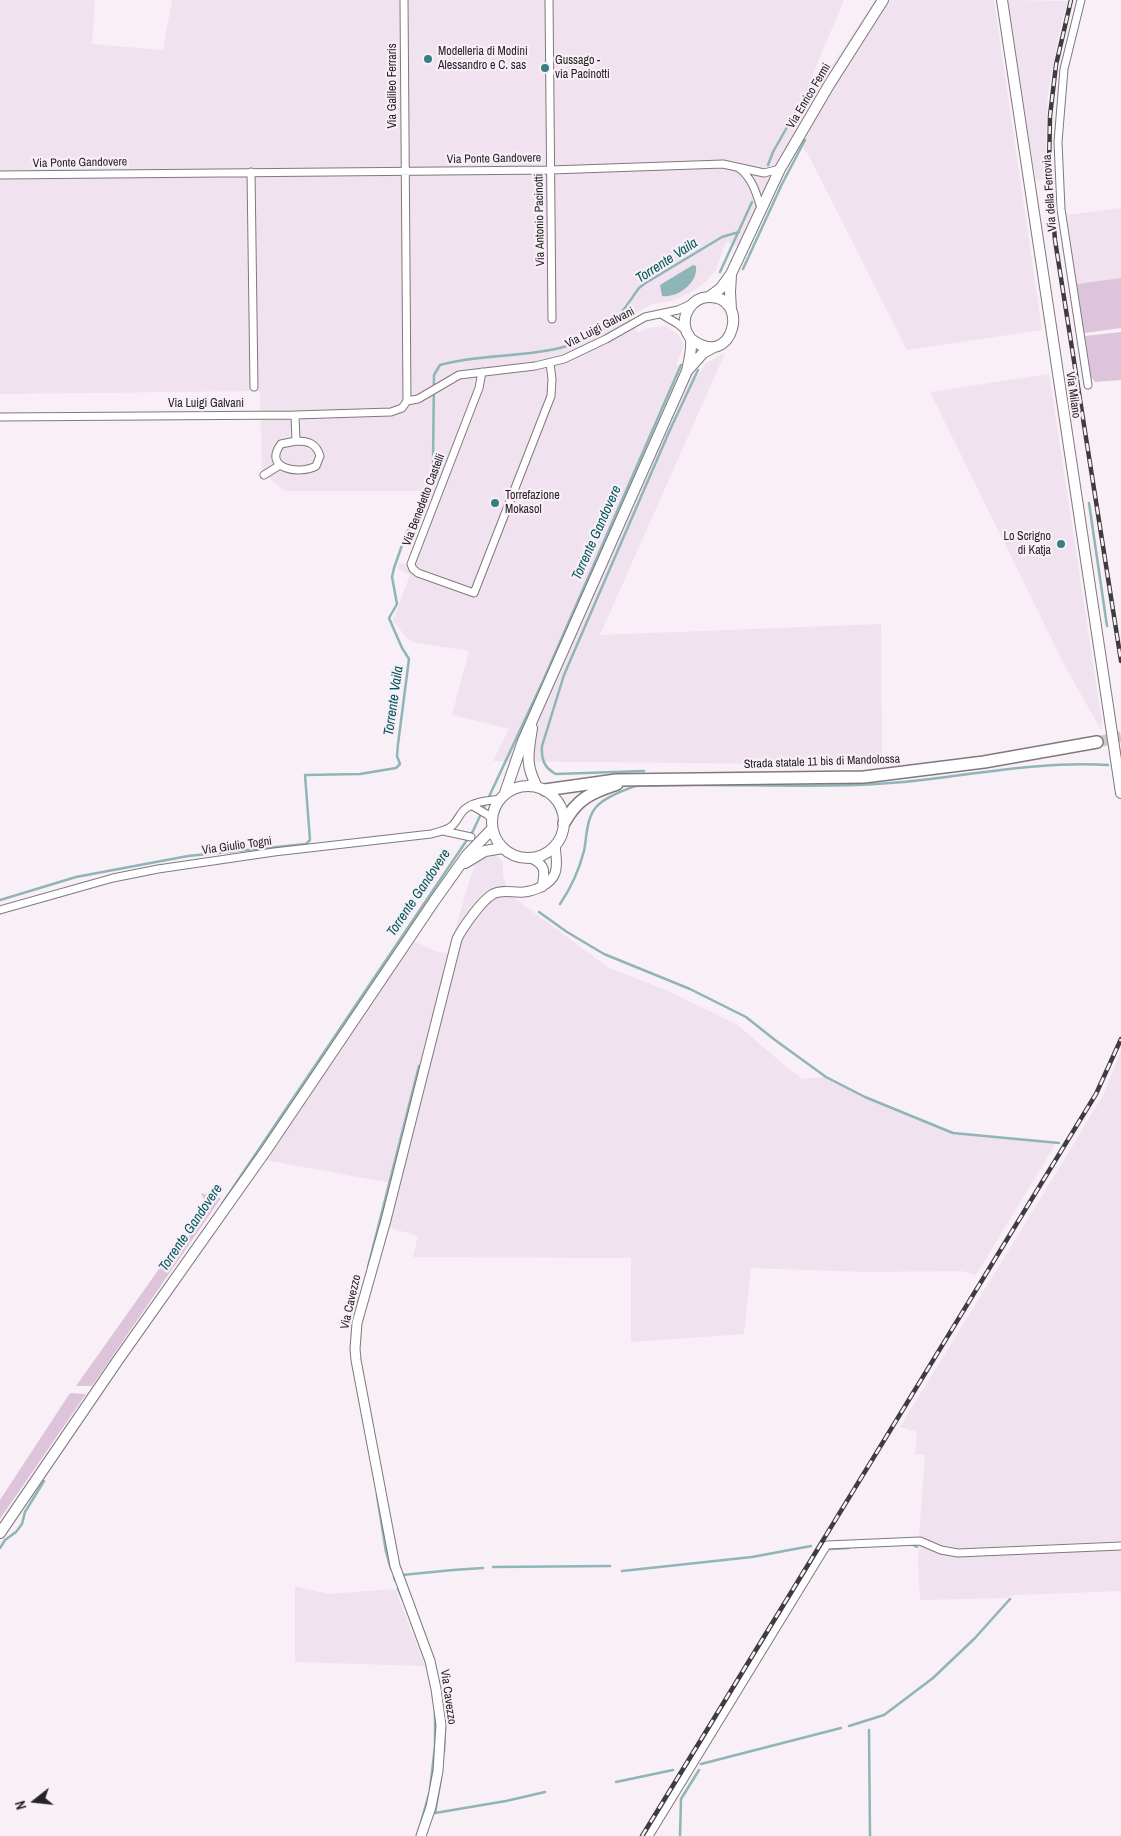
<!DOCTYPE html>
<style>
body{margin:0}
#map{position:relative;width:1121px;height:1836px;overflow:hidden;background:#f8eff7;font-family:"Archivo Narrow",sans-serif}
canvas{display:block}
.north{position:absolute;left:10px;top:1776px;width:50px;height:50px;-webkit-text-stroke:4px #f8eff7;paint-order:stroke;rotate:254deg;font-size:14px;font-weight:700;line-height:20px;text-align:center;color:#262326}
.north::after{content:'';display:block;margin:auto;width:18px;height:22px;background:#262326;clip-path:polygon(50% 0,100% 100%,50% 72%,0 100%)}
</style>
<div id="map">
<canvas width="1121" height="1836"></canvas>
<div class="north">N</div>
</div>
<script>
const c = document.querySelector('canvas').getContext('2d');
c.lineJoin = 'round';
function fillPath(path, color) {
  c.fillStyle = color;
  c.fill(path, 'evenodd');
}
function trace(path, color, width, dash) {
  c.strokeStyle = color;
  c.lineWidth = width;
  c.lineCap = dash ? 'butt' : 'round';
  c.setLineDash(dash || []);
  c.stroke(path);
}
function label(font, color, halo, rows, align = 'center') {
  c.font = font + ' "Archivo Narrow",sans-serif';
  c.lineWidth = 4.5;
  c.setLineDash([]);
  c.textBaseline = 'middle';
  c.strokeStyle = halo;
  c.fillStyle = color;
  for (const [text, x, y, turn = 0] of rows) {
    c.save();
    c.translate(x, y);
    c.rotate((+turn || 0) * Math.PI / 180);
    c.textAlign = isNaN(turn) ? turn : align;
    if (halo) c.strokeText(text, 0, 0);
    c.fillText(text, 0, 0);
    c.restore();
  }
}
const built = new Path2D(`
 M0,0H95L92,44L163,50L172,0H844L812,76L821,82L875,0H994L1042,330L907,350L808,154L794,140L741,247L726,242L715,271L706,282L690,293L672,301L653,304L631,315L638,333L648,328L666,326L679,335L684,345L676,365L697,376L706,363L725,353L600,635L881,624L882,765L493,761L509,729L452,715L469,651L413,642L407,638L393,621L410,575L398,569L400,563L408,565L432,499L420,491H285L262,472L260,391L0,394Z
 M1006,0L1068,1L1062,20L1048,92L1046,137V179L1036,181Z
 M1121,208V278L1077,284L1067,215Z
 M1049,374L1102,722L1101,730L1066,668L930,392Z
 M494,853L503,861V875L509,894L609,968L666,990L738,1025L784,1065L803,1079L824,1077L864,1097L954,1134L1048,1142L1055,1145L976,1275L961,1271L866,1272L751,1268L744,1334L631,1342V1258L413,1257L418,1236L387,1227L398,1184L265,1160L304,1095L411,940L438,952L448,953L476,859Z
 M1121,1051V1541L963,1549L944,1547L919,1536L925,1455L915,1454L917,1432L900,1427L1069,1152L1103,1095Z
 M919,1545L945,1555L1121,1548V1591L1016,1595L1006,1598L920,1600L918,1562Z
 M295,1586L328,1594L395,1589L425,1666L295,1662Z`);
const green = new Path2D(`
 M1121,278V328L1084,333L1077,284Z
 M1121,332V380L1095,382L1091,377L1085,336Z
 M201,1193L221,1198L92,1386H76L198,1214L205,1202Z
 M70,1393L86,1394L0,1519V1500Z`);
const water = new Path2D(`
 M693,265L696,266C698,283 678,298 662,296L660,285Z`);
const stream = new Path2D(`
 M768,165L773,152L809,88
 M743,269L782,184L805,140
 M720,272L752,202
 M1089,503L1107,626
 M644,771L556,774C544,768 541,759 542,746L564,675L669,432L698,370
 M0,900L76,877L188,856L306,844L310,840L305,775L360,774L396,768L400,764L397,756L398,744L409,659L402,648L389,618L397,604L392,577L394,568L406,534L425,502L431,482L433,465L434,375L440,365C496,349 561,364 610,324C622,315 630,300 639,288L644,284L722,237L739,232
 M560,904C571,888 579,870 584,851C587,836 586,818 597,806C607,796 623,791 635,786C725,782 815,790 904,782C973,775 1038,761 1108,765
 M539,912L567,932L604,954L690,989L746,1017L775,1040L826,1077L865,1097L953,1133L1059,1143
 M222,1204L473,831L543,681L681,365
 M368,1267L419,1066
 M357,1307L359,1298
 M377,1495L386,1552L391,1569
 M911,1544L917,1547
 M0,1548L5,1540L16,1532L22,1524L25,1512L44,1481
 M830,1549L849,1548
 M493,1567L610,1566
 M622,1571L752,1557L811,1546
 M402,1575L453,1570L483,1568
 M394,1577L395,1580
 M398,1589L403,1600
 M439,1681L444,1717
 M849,1726L884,1715L933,1678L975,1638L1010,1599
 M869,1730L870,1836
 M444,1752L445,1728
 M701,1764L841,1728
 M441,1778L435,1813L506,1801L545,1792
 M616,1782L673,1770
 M430,1789L435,1746V1710
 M417,1836L429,1794
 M680,1836L681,1799L699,1770`);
const primaryTunnel = new Path2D(`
 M1097,742L1121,737`);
const minor = new Path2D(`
 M549,0L552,319
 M1081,0L1064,69L1058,142L1061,209L1088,385
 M739,168C752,178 756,192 761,208
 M251,172L254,387
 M0,175L551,170L723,164L764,173L780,169
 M661,314L678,324L685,330
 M482,372L479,388L411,564L413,569L418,573L474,593L551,396L552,379L550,363
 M407,401L418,399L459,375L535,366L564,359L606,339L645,317L678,310L691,304
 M295,415L296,441L281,444C262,469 300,475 316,466L320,456C316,443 308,441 296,441
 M0,417L295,415L391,412L402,408L407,401L404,0
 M264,475L280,465
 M471,805L488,815L492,820
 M443,831L471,837
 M0,910L113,878L158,869L274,852L431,834C439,832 448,830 453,825C458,820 460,813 465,809C475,801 488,801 500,799
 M649,1836L827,1545L920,1541L941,1550L958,1553L1121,1546`);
const tertiary = new Path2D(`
 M531,858C546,865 545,871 542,887
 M421,1836L431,1807L438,1771L441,1725L436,1689L430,1661L395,1566L356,1360L355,1349L357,1323L386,1220L457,939C463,927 482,900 493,894C503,889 513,893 524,892C535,891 551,884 555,873C558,865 556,854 555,846`);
const secondary = new Path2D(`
 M1002,0L1121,793
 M709,297L721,288L731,274L780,169L829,85L883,0
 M731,310L730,292L731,275
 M688,370L703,353L714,347
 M532,728C528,754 525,764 537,787
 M492 822a36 36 0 1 1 72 0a36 36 0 1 1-72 0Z
 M505,793L523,741L687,371C689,361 692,350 691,340C690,336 687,334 686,330C681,315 692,298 708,297C752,295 733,372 691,339
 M465,863L485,851L503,848
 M0,1533L118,1360L267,1149L435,900L467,855L492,829`);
const primary = new Path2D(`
 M545,790L616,780L864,777L984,762L1097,742
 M564,823C577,799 590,793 617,784`);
const rail = new Path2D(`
 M1071,0L1056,65L1050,116L1049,166L1055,240L1121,661
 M642,1836L1096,1094L1121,1039`);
const markers = [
 [428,59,5,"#377f81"],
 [545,68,5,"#377f81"],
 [495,503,5,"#377f81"],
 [1061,544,5,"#377f81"]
];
const poiNames = [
 ["Modelleria di Modini",438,52],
 ["Alessandro e C. sas",438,66],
 ["Gussago -",555,61],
 ["via Pacinotti",555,75],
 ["Torrefazione",505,496],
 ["Mokasol",505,510],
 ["Lo Scrigno",1051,537,"right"],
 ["di Katja",1051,551,"right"]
];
const streetNames = [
 ["Via Galileo Ferraris",393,86,-90],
 ["Via Enrico Fermi",809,96,-59],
 ["Via Ponte Gandovere",494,159,-1],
 ["Via Ponte Gandovere",80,163,-1],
 ["Via della Ferrovia",1050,193,-94],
 ["Via Antonio Pacinotti",540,220,-91],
 ["Via Luigi Galvani",600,328,-27],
 ["Via Milano",1073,395,82],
 ["Via Luigi Galvani",206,404],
 ["Via Benedetto Castelli",424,500,-69],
 ["Strada statale 11 bis di Mandolossa",822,762,-2],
 ["Via Giulio Togni",237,846,-8],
 ["Via Cavezzo",351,1302,-77],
 ["Via Cavezzo",448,1697,82]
];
const waterNames = [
 ["Torrente Vaila",667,261,-33],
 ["Torrente Gandovere",597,533,-66],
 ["Torrente Vaila",394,701,-82],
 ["Torrente Gandovere",419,893,-56],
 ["Torrente Gandovere",191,1228,-56]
];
fillPath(built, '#f1e2ef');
fillPath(green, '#ddc4db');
fillPath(water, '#8fb5b6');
trace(stream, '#8fb5b6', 2.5);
trace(primaryTunnel, '#cec6cd', 11, [11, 5.5]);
trace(minor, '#80787f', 9);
trace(tertiary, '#80787f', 11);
trace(secondary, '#80787f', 12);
trace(primary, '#80787f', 14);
trace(minor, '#fff', 7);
trace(tertiary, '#fff', 9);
trace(secondary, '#fff', 10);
trace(primary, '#fff', 11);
trace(rail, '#3f3c3f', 4.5);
trace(rail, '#f8eff7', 2.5, [8]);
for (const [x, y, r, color] of markers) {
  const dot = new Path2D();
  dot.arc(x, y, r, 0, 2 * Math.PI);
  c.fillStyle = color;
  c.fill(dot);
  trace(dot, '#f8eff7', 2);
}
label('12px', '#262326', '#f8eff7', poiNames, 'left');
label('12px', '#262326', '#f8eff7', streetNames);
label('italic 14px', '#045a5c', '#f8eff7', waterNames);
</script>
